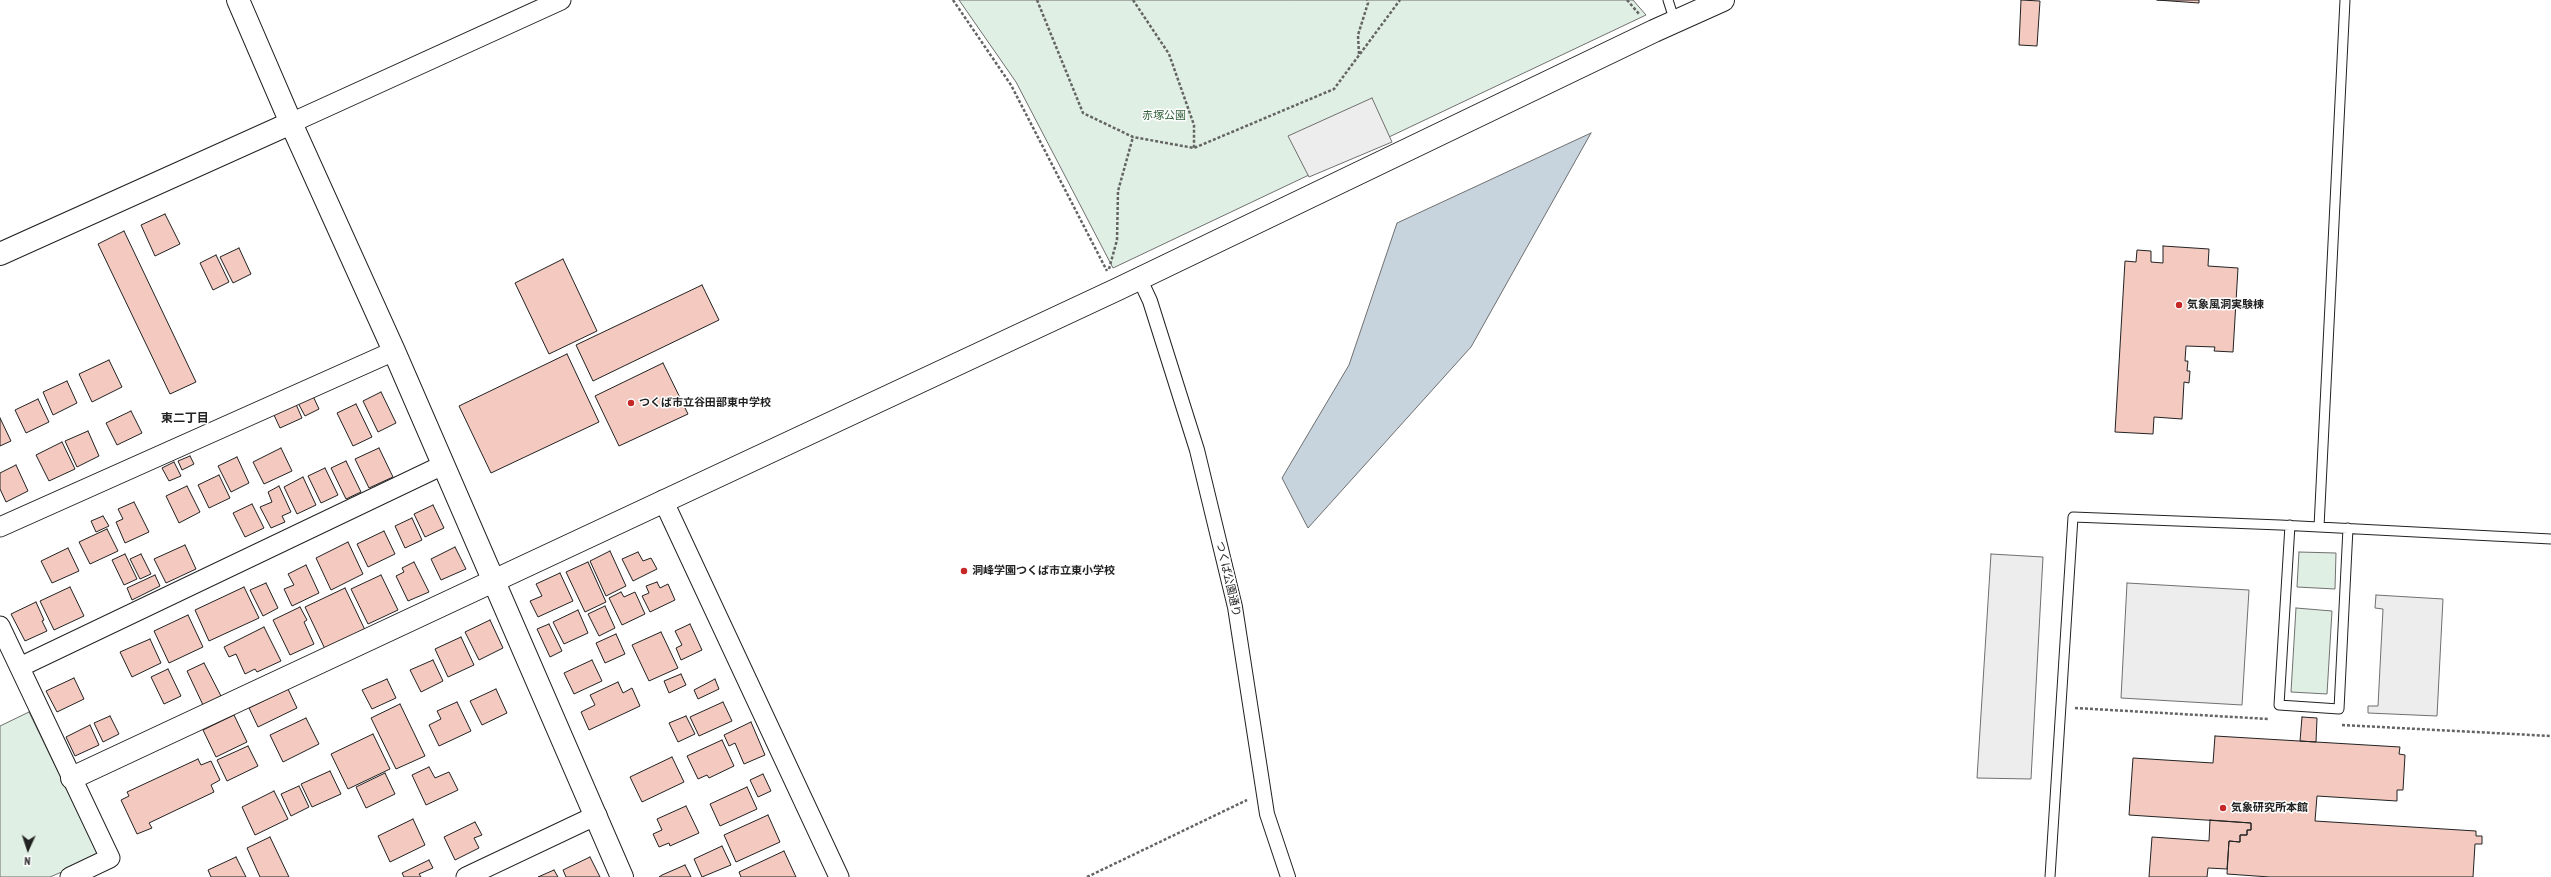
<!DOCTYPE html>
<meta charset="utf-8">
<style>
body{margin:0}
#map{position:relative;width:2551px;height:877px;overflow:hidden;background:#fff;font-family:"PT Sans Narrow",sans-serif}
canvas{display:block}
.north{position:absolute;left:8px;top:829px;width:40px;height:40px;-webkit-text-stroke:3px #fff;paint-order:stroke;rotate:183deg;font-size:11px;font-weight:700;line-height:16px;text-align:center;color:#222}
.north::after{content:'';display:block;margin:auto;width:14px;height:18px;background:#222;clip-path:polygon(50% 0,100% 100%,50% 72%,0 100%)}
</style>
<div id="map">
<canvas width="2551" height="877"></canvas>
<div class="north">N</div>
</div>
<script>
const ctx = document.querySelector('canvas').getContext('2d');
ctx.lineJoin = 'round';
function paint(path, color) { ctx.fillStyle = color; ctx.fill(path, 'evenodd'); }
const toPath = rows => new Path2D(rows.map(r => 'M' + r).join(''));
function strokePath(path, color, width, dash) { ctx.strokeStyle = color; ctx.lineWidth = width; ctx.lineCap = dash ? 'butt' : 'round'; ctx.setLineDash(dash || []); ctx.stroke(path); }
function label(font, color, halo, rows, align = 'center') {
  ctx.font = font + ' "PT Sans Narrow","Noto Sans JP",sans-serif'; ctx.lineWidth = 3; ctx.setLineDash([]); ctx.textBaseline = 'middle'; ctx.strokeStyle = halo; ctx.fillStyle = color; for (const [text, x, y, turn = 0] of rows) {
    ctx.save(); ctx.translate(x, y); ctx.rotate((+turn || 0) * Math.PI / 180); ctx.textAlign = isNaN(turn) ? turn : align; if (halo) ctx.strokeText(text, 0, 0); ctx.fillText(text, 0, 0); ctx.restore();
  }
}
const green = toPath([
 [959,0,1633,0,1646,15,1113,268,1016,82,959,0],
 [2299,552,2336,553,2335,589,2297,587,2299,552],
 [2296,608,2332,611,2327,694,2291,692,2296,608],
 [29,712,99,856,50,877,0,877,0,726,29,712]
]);
paint(green, '#e0efe3');
strokePath(green, '#6f6f6f', 1);
const parking = toPath([
 [1372,98,1392,142,1309,177,1288,136,1372,98],
 [1991,554,2043,557,2031,779,1977,778,1991,554],
 [2127,583,2249,590,2242,705,2121,698,2127,583],
 [2376,595,2443,599,2437,716,2368,713,2368,706,2378,706,2383,609,2375,608,2376,595]
]);
paint(parking, '#ededed');
strokePath(parking, '#6f6f6f', 1);
const water = toPath([
 [1591,133,1471,347,1308,528,1282,478,1349,365,1397,223,1591,133]
]);
paint(water, '#c7d3dd');
strokePath(water, '#6f6f6f', 1);
const building = toPath([
 [2021,0,2040,1,2037,46,2019,45,2021,0],
 [2157,0,2199,0,2199,3,2157,0],
 [165,214,180,244,155,256,141,225,165,214],
 [124,231,196,382,170,394,98,244,124,231],
 [2163,246,2209,249,2208,266,2238,268,2233,352,2214,351,2215,347,2186,346,2185,361,2188,361,2187,371,2190,371,2189,383,2184,382,2182,419,2154,417,2153,434,2115,432,2125,261,2136,262,2137,250,2151,251,2151,262,2163,263,2163,246],
 [239,248,251,274,233,283,220,257,239,248],
 [216,255,229,282,213,290,200,263,216,255],
 [563,259,597,331,549,354,515,283,563,259],
 [702,285,719,320,593,381,576,345,702,285],
 [567,354,599,422,491,473,459,406,567,354],
 [109,360,122,387,92,402,79,374,109,360],
 [663,363,688,414,619,446,595,396,663,363],
 [67,381,77,403,53,415,43,392,67,381],
 [381,392,396,423,378,432,363,401,381,392],
 [313,396,319,409,305,416,298,403,313,396],
 [38,399,49,422,26,433,15,410,38,399],
 [295,402,302,418,280,428,273,413,295,402],
 [356,404,372,437,353,446,337,413,356,404],
 [131,411,142,433,117,445,106,423,131,411],
 [0,418,11,441,0,446,0,418],
 [88,431,99,456,77,467,65,441,88,431],
 [62,442,75,469,49,481,36,455,62,442],
 [281,448,292,471,264,484,253,462,281,448],
 [379,448,393,477,369,488,355,459,379,448],
 [190,456,194,464,182,470,178,461,190,456],
 [237,457,249,483,231,492,218,466,237,457],
 [346,461,361,492,346,499,331,468,346,461],
 [174,462,181,476,169,481,162,468,174,462],
 [16,465,28,491,6,502,0,489,0,473,16,465],
 [325,468,338,495,321,503,308,476,325,468],
 [219,475,230,498,209,508,198,485,219,475],
 [303,477,316,505,297,514,284,487,303,477],
 [187,486,200,512,179,523,166,496,187,486],
 [279,486,291,512,282,516,285,522,271,528,260,507,272,502,268,492,279,486],
 [134,502,149,532,125,543,116,522,123,519,118,509,134,502],
 [252,504,264,528,245,537,233,513,252,504],
 [433,505,444,528,425,537,414,514,433,505],
 [103,516,109,526,96,532,91,521,103,516],
 [412,518,422,540,405,548,395,526,412,518],
 [107,529,118,551,90,564,79,542,107,529],
 [384,531,395,554,368,567,357,544,384,531],
 [348,542,363,574,331,590,316,558,348,542],
 [185,545,196,569,166,583,154,559,185,545],
 [455,547,466,569,441,580,431,559,455,547],
 [68,548,79,571,52,583,41,561,68,548],
 [610,551,626,586,606,596,590,561,610,551],
 [638,552,643,561,651,558,657,569,633,581,622,559,638,552],
 [125,554,137,579,124,585,112,560,125,554],
 [141,554,151,574,140,579,130,559,141,554],
 [414,562,429,592,408,601,396,576,404,572,402,568,414,562],
 [588,562,606,602,585,612,566,572,588,562],
 [306,565,319,593,292,606,284,589,294,585,288,574,306,565],
 [560,573,573,601,538,617,530,601,542,596,536,584,560,573],
 [155,575,160,586,132,600,127,588,155,575],
 [381,575,398,610,368,624,351,589,381,575],
 [657,582,660,588,668,584,675,600,650,612,642,596,649,593,646,586,657,582],
 [266,583,278,608,263,616,250,590,266,583],
 [70,587,84,616,54,630,40,601,70,587],
 [244,587,259,618,209,641,195,610,244,587],
 [345,588,365,630,325,649,305,607,345,588],
 [621,592,624,597,635,592,645,614,622,625,609,598,621,592],
 [36,602,44,620,42,621,47,631,25,641,11,614,36,602],
 [605,606,615,628,599,636,588,614,605,606],
 [300,607,307,620,304,622,314,644,290,655,273,620,300,607],
 [578,610,588,633,564,644,553,622,578,610],
 [188,615,203,647,169,663,154,631,188,615],
 [490,620,503,648,479,660,465,632,490,620],
 [549,624,562,651,550,657,537,629,549,624],
 [690,624,702,650,681,660,676,648,682,645,675,631,690,624],
 [264,627,281,661,257,672,255,669,245,674,236,654,229,657,224,647,264,627],
 [661,632,678,668,649,681,632,645,661,632],
 [616,634,625,654,605,663,596,643,616,634],
 [461,637,474,665,448,677,435,649,461,637],
 [150,639,161,663,132,677,120,652,150,639],
 [433,660,443,681,421,692,410,670,433,660],
 [592,660,602,681,574,694,564,673,592,660],
 [204,663,221,696,203,705,187,671,204,663],
 [168,669,181,696,164,704,151,677,168,669],
 [681,674,686,685,669,693,664,681,681,674],
 [74,678,84,699,57,712,46,691,74,678],
 [387,679,396,698,372,709,362,690,387,679],
 [715,679,719,689,698,699,694,690,715,679],
 [618,682,623,693,632,688,640,706,589,730,581,712,595,705,590,695,618,682],
 [288,689,297,708,258,727,249,708,288,689],
 [496,689,507,713,482,725,470,701,496,689],
 [457,702,471,731,439,746,429,725,441,719,437,711,457,702],
 [723,702,732,721,699,736,690,717,723,702],
 [400,704,425,756,396,769,371,718,400,704],
 [234,715,247,742,216,757,203,730,234,715],
 [110,716,119,734,103,742,94,723,110,716],
 [686,716,695,734,678,742,669,723,686,716],
 [2302,717,2317,718,2316,742,2300,741,2302,717],
 [306,718,319,744,283,762,270,735,306,718],
 [751,722,765,755,744,764,735,743,729,746,724,735,751,722],
 [90,725,99,745,75,756,66,737,90,725],
 [373,734,390,769,348,789,331,754,373,734],
 [2215,736,2400,747,2399,754,2405,755,2403,790,2397,790,2397,801,2317,796,2315,821,2476,831,2476,836,2482,836,2482,844,2475,844,2473,877,2270,877,2227,874,2229,841,2240,842,2240,835,2247,835,2247,830,2251,830,2251,823,2129,815,2133,758,2213,763,2215,736],
 [722,740,734,766,709,778,707,775,698,779,687,756,722,740],
 [248,746,258,766,227,781,217,760,248,746],
 [672,757,684,782,642,802,630,777,672,757],
 [198,759,201,765,211,761,220,780,211,785,214,792,149,823,152,828,137,834,121,800,129,796,127,792,198,759],
 [429,767,435,778,449,772,458,790,426,805,412,775,429,767],
 [330,771,341,794,312,807,301,784,330,771],
 [385,773,395,794,366,808,356,787,385,773],
 [763,774,771,791,758,797,750,780,763,774],
 [299,786,309,807,291,816,281,794,299,786],
 [747,787,757,809,720,826,710,804,747,787],
 [274,791,288,819,255,835,242,807,274,791],
 [686,806,699,833,670,846,669,843,659,847,653,834,662,830,657,819,686,806],
 [768,815,780,842,736,862,724,835,768,815],
 [413,819,425,845,390,862,378,836,413,819],
 [2210,820,2251,823,2251,830,2247,830,2247,835,2240,835,2240,842,2229,841,2227,869,2208,868,2207,877,2149,877,2152,837,2209,841,2210,820],
 [475,822,482,835,474,838,479,848,455,860,444,837,475,822],
 [270,837,289,877,260,877,247,848,270,837],
 [722,846,731,865,702,877,694,859,722,846],
 [784,851,796,877,741,877,739,872,784,851],
 [236,857,246,877,211,877,208,870,236,857],
 [590,857,600,877,566,877,563,870,590,857],
 [429,860,433,868,419,874,421,877,404,877,402,873,429,860],
 [685,865,691,877,659,877,662,875,685,865],
 [554,870,558,877,538,877,554,870]
]);
paint(building, '#f3c9c0');
strokePath(building, '#222', 1);
const service = toPath([
 [1668,0,1675,22],
 [2290,525,2279,705,2339,709,2348,528],
 [2319,527,2345,0],
 [2050,877,2073,517,2280,525,2551,539]
]);
const pedestrian = toPath([
 [1143,286,1150,301,1197,450,1235,607,1267,814,1288,877]
]);
const minor = toPath([
 [291,123,561,0],
 [663,500,839,877],
 [0,527,394,351],
 [0,626,110,858,70,877],
 [20,667,443,465],
 [466,877,597,815]
]);
const tertiary = toPath([
 [238,0,291,123,394,351,622,877],
 [0,254,291,123],
 [72,778,1118,289,1654,31,1723,0]
]);
strokePath(service, '#222', 11);
strokePath(pedestrian, '#222', 16);
strokePath(minor, '#222', 21);
strokePath(tertiary, '#222', 24);
strokePath(toPath([
 [953,0,1011,85,1107,271],
 [1037,0,1083,113,1133,137,1194,148,1334,89,1400,0],
 [1133,0,1169,54,1194,125,1194,148],
 [1627,0,1640,15],
 [1359,54,1358,35,1368,3,1367,0],
 [1109,269,1117,240,1118,191,1133,137],
 [2075,708,2269,719],
 [2342,725,2551,736],
 [1087,877,1247,800]
]), '#646464', 2.5, [3, 2]);
strokePath(service, '#fff', 9);
strokePath(pedestrian, '#fff', 14);
strokePath(minor, '#fff', 19);
strokePath(tertiary, '#fff', 22);
for (const [x, y, r, color] of [
 [2179,305,4,"#c62828"],
 [631,403,4,"#c62828"],
 [964,571,4,"#c62828"],
 [2223,808,4,"#c62828"]
]) { const dot = new Path2D(); dot.arc(x, y, r, 0, 2 * Math.PI); ctx.fillStyle = color; ctx.fill(dot); strokePath(dot, '#fff', 1.5); }
label('11px', '#2f5e38', '#fff', [
 ["赤塚公園",1164,116]
]);
label('bold 11px', '#222', '#fff', [
 ["気象風洞実験棟",2187,305],
 ["つくば市立谷田部東中学校",639,403],
 ["洞峰学園つくば市立東小学校",972,571],
 ["気象研究所本館",2231,808]
], 'left');
label('11px', '#222', '#fff', [
 ["つくば公園通り",1228,579,77]
]);
label('bold 12px', '#222', '#fff', [
 ["東二丁目",185,419]
]);
</script>
